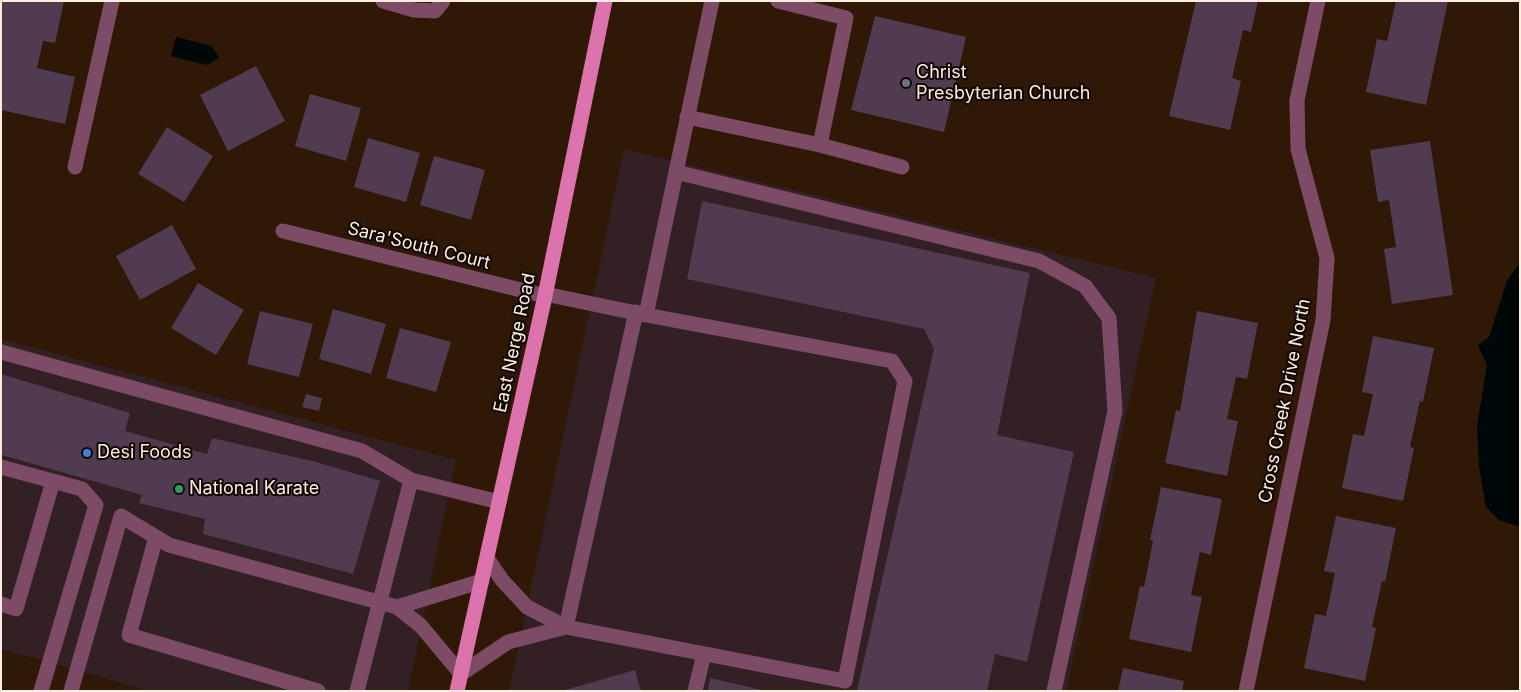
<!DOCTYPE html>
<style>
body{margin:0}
#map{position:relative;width:1521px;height:692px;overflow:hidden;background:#2f1906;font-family:Inter,sans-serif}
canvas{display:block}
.frame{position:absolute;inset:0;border:2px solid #fcede1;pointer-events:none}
</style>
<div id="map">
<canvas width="1521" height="692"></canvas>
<div class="frame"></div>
</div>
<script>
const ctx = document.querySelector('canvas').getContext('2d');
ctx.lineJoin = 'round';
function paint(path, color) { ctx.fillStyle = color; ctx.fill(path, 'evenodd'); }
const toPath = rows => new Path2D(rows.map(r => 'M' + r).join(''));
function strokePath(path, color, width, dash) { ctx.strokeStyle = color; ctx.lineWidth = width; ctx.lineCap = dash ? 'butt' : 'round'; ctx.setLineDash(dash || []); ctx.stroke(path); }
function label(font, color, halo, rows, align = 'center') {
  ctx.font = font + ' Inter,sans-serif'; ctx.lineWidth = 4; ctx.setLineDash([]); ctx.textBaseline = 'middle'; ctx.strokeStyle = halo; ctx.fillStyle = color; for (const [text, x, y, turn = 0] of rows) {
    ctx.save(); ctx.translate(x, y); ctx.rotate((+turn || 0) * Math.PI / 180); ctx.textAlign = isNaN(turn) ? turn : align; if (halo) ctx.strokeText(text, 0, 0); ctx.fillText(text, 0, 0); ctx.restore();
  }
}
paint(toPath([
 [624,149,1156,278,1066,691,509,691],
 [1,339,456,460,408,691,150,691,1,649]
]), '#332024');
paint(toPath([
 [176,37,212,46,219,58,207,65,171,56],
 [1520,262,1520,527,1499,520,1486,507,1479,466,1477,426,1487,365,1478,345,1489,337,1507,281]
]), '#000709');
paint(toPath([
 [1,1,64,1,55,43,43,41,37,68,75,77,65,124,1,110],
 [1196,1,1258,1,1251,32,1243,30,1232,78,1241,81,1230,130,1169,116],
 [1396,1,1448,1,1426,105,1366,92,1377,39,1387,41],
 [875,16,966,37,944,132,851,110],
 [256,66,285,121,228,151,200,95],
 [310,94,361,108,346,161,295,146],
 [167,127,213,156,184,202,138,174],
 [368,138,420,153,406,202,354,187],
 [1430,141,1453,295,1392,304,1384,249,1396,247,1389,200,1378,202,1370,150],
 [434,156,485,170,471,220,420,205],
 [702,201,1030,273,997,435,1074,452,1027,662,995,654,987,691,857,691,934,349,924,329,687,279],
 [172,225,196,269,140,300,116,256],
 [198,283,244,310,216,355,171,328],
 [333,309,386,324,371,374,319,359],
 [260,311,313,324,299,377,247,364],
 [1197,311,1258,323,1247,379,1236,377,1227,419,1238,421,1227,476,1165,463,1176,410,1180,411],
 [400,328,451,342,436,392,386,378],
 [1373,336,1434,348,1423,402,1420,401,1410,447,1414,448,1403,501,1342,488,1353,434,1364,436,1373,394,1362,392],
 [1,374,130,413,125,431,207,454,212,438,316,462,380,481,353,574,203,534,205,519,139,503,142,495,2,455],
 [306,394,322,398,319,411,302,407],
 [1161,487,1222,499,1211,555,1200,552,1191,595,1202,597,1191,652,1129,639,1140,586,1144,587,1153,541,1150,540],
 [1336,516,1396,528,1385,582,1382,581,1372,627,1376,628,1365,681,1304,668,1315,614,1326,616,1335,573,1324,571],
 [1123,668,1184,681,1182,691,1118,691],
 [635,670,641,691,565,691,565,690],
 [710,678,762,690,761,691,708,691]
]), '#503b51');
strokePath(toPath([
 [383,1,414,10,435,11,443,1],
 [778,1,846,18,820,145,902,167],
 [687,117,820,145],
 [75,167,112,1],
 [676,172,712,1],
 [283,231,545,296],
 [545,294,646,315,676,172,1039,261,1085,286,1109,318,1115,411,1054,691],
 [1,352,362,451,411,480],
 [1,467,82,489,96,505,41,691],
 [156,537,129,635,318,691],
 [487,558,502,580,527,607,566,627,845,681,905,381,892,361,646,315],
 [1,604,16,609,53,481],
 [397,607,482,581],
 [566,627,636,312],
 [71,691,121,516,169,545,397,607,421,626,461,674,508,642,566,627],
 [357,691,411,480,499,502],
 [695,691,704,654],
 [1246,691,1323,320,1327,258,1298,149,1297,100,1318,1]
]), '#7d4b65', 15);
strokePath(toPath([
 [457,691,545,296,605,1]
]), '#dc73ad', 15);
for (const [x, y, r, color] of [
 [906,83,5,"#6b7280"],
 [87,453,5,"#3f7fe0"],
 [179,489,5,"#2e9e5b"]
]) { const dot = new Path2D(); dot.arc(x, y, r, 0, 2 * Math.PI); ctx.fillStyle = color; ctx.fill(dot); strokePath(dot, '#100702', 2); }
label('18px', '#fcede1', '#100702', [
 ["Christ",916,73],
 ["Presbyterian Church",916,94],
 ["Desi Foods",97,453],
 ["National Karate",189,489]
], 'left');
label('18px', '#fcede1', '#100702', [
 ["Sara'South Court",419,246,14],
 ["East Nerge Road",515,343,-78],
 ["Cross Creek Drive North",1285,401,-79]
]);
</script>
